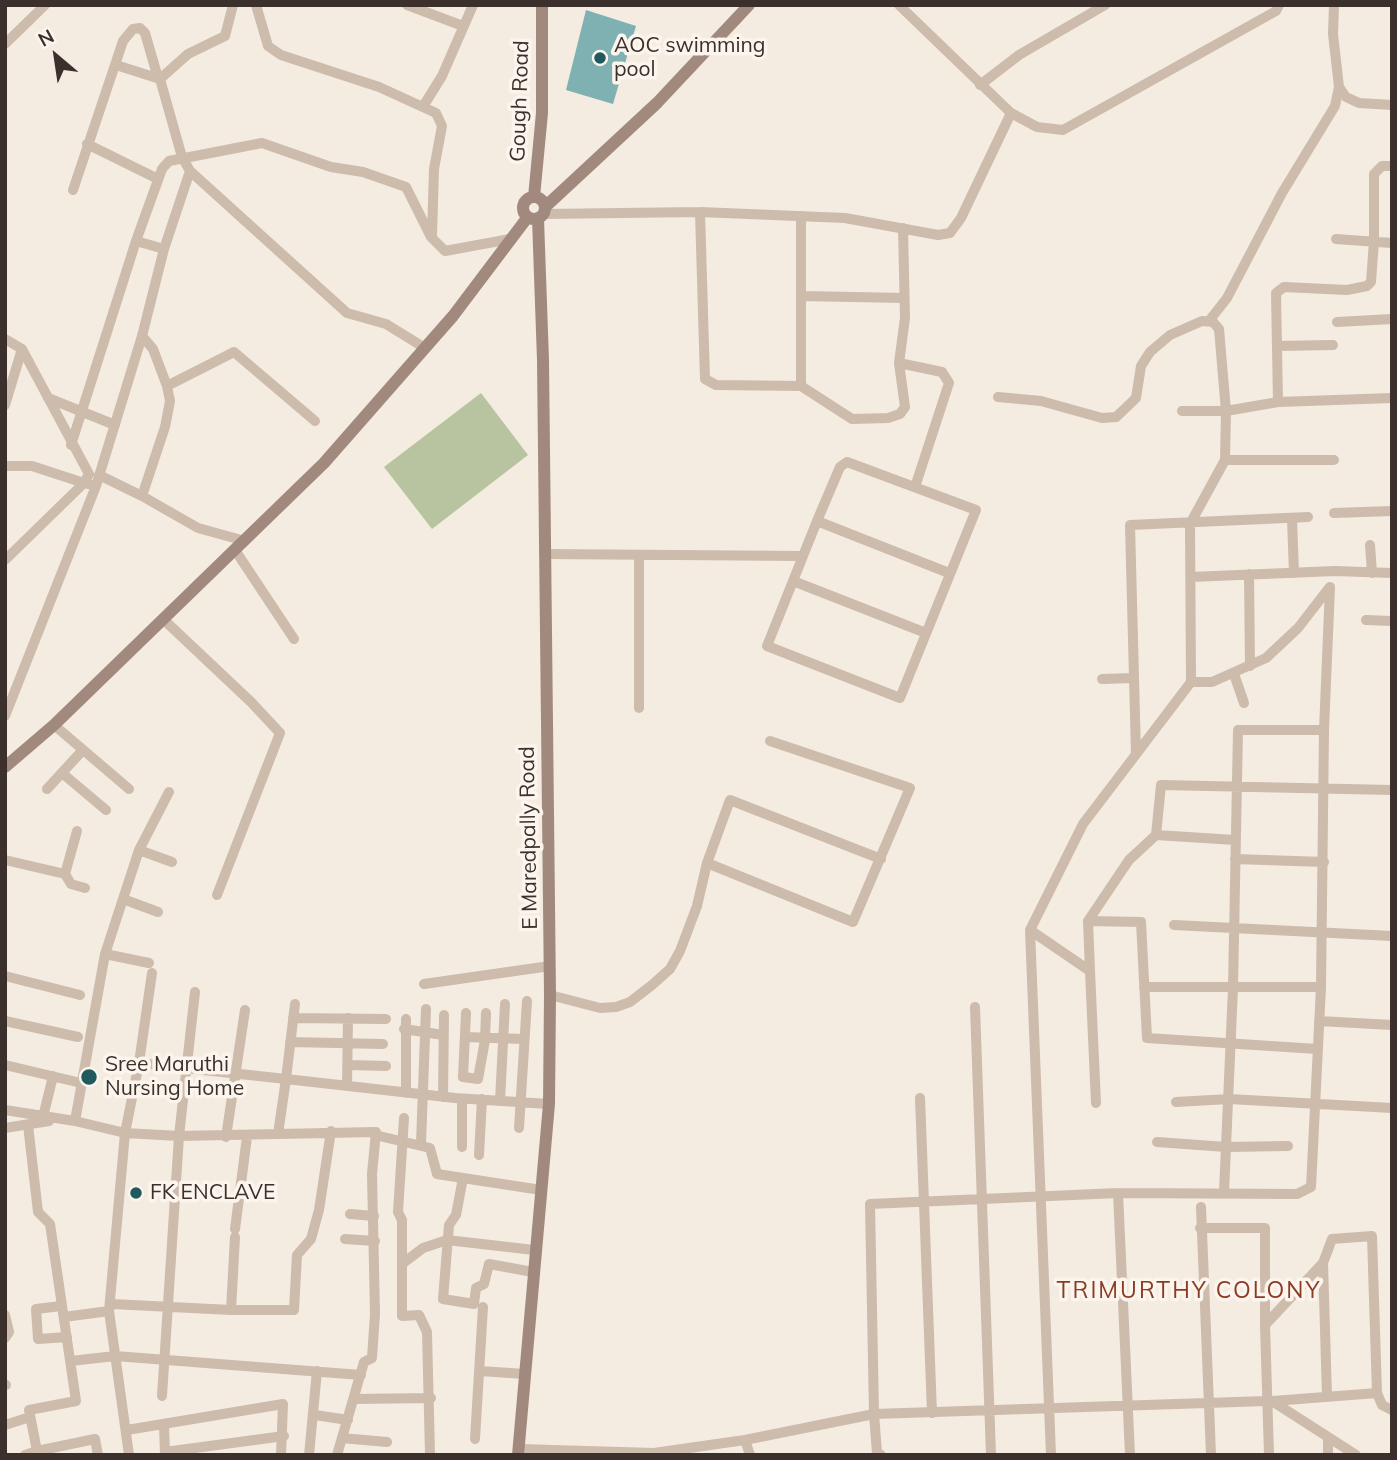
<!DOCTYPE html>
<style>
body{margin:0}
#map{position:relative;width:1397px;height:1460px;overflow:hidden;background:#f4ebe1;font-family:Mulish,sans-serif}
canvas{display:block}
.frame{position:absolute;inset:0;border:7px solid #3b302b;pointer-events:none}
.north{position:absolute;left:21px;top:21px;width:70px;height:70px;-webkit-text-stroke:5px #fbf5ee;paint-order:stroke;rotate:331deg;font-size:19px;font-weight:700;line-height:28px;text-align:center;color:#3b302b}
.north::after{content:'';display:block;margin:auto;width:24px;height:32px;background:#3b302b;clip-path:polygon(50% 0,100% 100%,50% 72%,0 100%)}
</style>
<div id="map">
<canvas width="1397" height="1460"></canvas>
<div class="frame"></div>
<div class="north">N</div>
</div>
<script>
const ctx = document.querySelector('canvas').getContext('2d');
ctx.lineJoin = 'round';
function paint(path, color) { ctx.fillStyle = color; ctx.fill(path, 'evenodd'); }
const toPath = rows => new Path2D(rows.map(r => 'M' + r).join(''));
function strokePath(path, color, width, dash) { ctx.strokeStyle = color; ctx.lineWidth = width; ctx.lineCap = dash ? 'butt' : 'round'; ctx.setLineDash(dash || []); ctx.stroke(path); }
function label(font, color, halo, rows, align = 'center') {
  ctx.font = font + ' Mulish,sans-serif'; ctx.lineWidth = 7; ctx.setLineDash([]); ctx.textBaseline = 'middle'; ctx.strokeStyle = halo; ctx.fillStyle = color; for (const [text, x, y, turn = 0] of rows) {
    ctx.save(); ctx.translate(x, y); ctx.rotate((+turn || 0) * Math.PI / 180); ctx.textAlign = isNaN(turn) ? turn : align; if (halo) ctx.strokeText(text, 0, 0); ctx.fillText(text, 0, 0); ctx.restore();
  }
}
paint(toPath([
 [481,393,528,455,432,529,384,467]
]), '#b8c4a0');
paint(toPath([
 [586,10,636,26,613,104,566,90]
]), '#7fb0b2');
strokePath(toPath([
 [256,5,268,46,281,55,379,87,436,113,442,126,434,169,432,236],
 [407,5,463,26],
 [1334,5,1333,34,1339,87,1346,97,1359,103,1392,105],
 [5,44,45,5],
 [116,65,160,79],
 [980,85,1019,55,1105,5],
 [424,105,442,76,473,5],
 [1011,113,1037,127,1063,130,1276,11,1279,5],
 [87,144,158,179],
 [190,171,347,313,386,324,425,348],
 [73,190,123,41,133,29,140,28,145,33,158,78],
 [700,212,705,379,716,385,801,386],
 [544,214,700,212,845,218,938,235,950,233,961,218,1011,113,899,5],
 [801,216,801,386,852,419,888,418,900,414,905,407,899,363,905,318,903,228],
 [1336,239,1392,243],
 [136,241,164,249],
 [801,296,904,298],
 [1209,321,1227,298,1282,193,1335,106,1339,87],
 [1337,322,1392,319],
 [5,339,22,349,89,474,84,483,89,484],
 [1277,346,1333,345],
 [899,363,942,372,949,383,915,487],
 [167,386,234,352,315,421],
 [998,397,1041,401,1102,418,1116,417,1136,398,1141,366,1150,352,1170,335,1202,321,1213,322,1219,329,1226,411,1225,460,1190,524,1191,682,1083,824,1030,930],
 [48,398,115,425],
 [1278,402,1276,293,1284,287,1347,290,1367,286,1371,282,1374,241,1374,174,1382,166,1392,166],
 [5,405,22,349],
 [1182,411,1226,411,1278,402,1392,398],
 [71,445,136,241,162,169,169,161,262,143,331,167,363,172,406,187,431,237,445,251,510,239],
 [1225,460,1334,460],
 [847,462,976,510,900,698,767,646,817,521,840,467,847,462],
 [5,466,32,466,84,483,5,560],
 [99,475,142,496,165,427,170,401,167,386,153,349,142,336],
 [142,496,198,528,245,541],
 [1334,513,1392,511],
 [1292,519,1294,573],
 [817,521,949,573],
 [1370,545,1372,573],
 [235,550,294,639],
 [544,554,803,556],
 [1249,574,1250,666],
 [1191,577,1335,571,1392,573],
 [793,581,926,633],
 [163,619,251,702,280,733,217,895],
 [1366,620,1392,621],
 [1234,674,1244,703],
 [1102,679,1134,678],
 [1191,682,1212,682,1266,658,1298,628,1329,588],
 [639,708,639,555],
 [5,716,96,486,142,336,164,249,190,171,182,157,160,79,188,54,225,36,233,5],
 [54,725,129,789],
 [1136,754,1130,525,1308,517],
 [62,773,106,810],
 [47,789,82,751],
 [1156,835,1235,840],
 [139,850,172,862],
 [1235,859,1324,862],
 [5,860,65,874,71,884,85,888],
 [707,863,730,800,881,859],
 [65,874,77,831],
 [123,899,158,912],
 [1088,921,1129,860,1156,835,1161,785,1392,790],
 [1174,925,1392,936],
 [105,954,149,963],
 [1090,971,1096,1103],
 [152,973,139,1063,286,1079,278,1134],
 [5,976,80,995],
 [424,984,550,966],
 [1144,987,1321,987],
 [550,995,600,1008,616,1007,630,1002,652,985,670,969,680,951,697,906,707,863,853,922,910,788,770,741],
 [295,1004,286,1079,455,1098,549,1104],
 [975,1007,991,1455],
 [466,1013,463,1077,478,1079,485,1040,486,1013],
 [293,1018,386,1019],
 [406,1019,406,1093],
 [5,1021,78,1037],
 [1319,1021,1392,1025],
 [404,1029,443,1035],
 [465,1037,524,1039],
 [290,1042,383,1044],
 [5,1065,81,1083],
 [348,1065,386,1066],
 [347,1086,348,1018],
 [443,1097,444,1015],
 [920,1098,932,1413],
 [462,1099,462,1147],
 [500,1101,505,1004],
 [1176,1102,1229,1099,1392,1108],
 [5,1110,75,1121,105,954,139,850,169,792],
 [43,1117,53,1076],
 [404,1118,398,1212,402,1220,402,1316,419,1315,427,1332,430,1455],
 [75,1121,125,1133,179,1136,376,1132,372,1174,375,1314,372,1358,364,1362,337,1455],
 [5,1128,49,1121],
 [519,1128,527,1001],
 [375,1135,430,1148,437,1174,541,1190],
 [226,1137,245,1010],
 [1157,1142,1226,1147,1288,1146],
 [421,1143,426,1009],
 [479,1155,482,1099],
 [463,1178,456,1215,449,1225,443,1299,474,1304,476,1288,484,1284,489,1264,533,1272],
 [1224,1192,1233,988,1238,730,1324,730],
 [1118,1193,1130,1455],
 [1201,1207,1211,1455],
 [350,1214,374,1216],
 [1200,1228,1265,1228,1265,1324],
 [235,1229,247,1137],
 [235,1237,231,1310,294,1310,297,1255,311,1239,319,1210,331,1131],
 [345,1239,375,1241],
 [1323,1263,1327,1396],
 [402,1264,423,1248,447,1240,534,1250],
 [112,1304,231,1310],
 [61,1306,36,1309,38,1339,67,1337],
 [109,1311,125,1133,139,1063],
 [5,1315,9,1332,5,1338],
 [64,1317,109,1311,129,1455],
 [71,1361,115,1356,361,1375],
 [480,1371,525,1374],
 [5,1385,6,1385],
 [162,1396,179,1136,195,992],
 [354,1399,431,1398],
 [1273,1401,1377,1393],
 [315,1415,348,1420],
 [164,1424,165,1455],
 [5,1425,30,1417],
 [127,1430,283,1404,281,1455],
 [1328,1437,1328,1455],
 [342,1438,387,1442],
 [475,1439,483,1307],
 [745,1440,750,1455],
 [519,1449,654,1453,745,1440,874,1414,1267,1401,1272,1401,1356,1455],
 [37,1451,95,1439,98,1455],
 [165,1452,284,1436],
 [25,1455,37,1451,29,1410,76,1401,50,1224,38,1212,28,1125],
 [309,1455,317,1371],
 [881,1455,877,1453,874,1414,870,1204,1118,1193,1297,1194,1311,1187,1321,987,1324,730,1330,587],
 [1051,1455,1030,930,1090,971,1088,921,1141,922,1147,1038,1317,1049],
 [1269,1455,1265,1325,1323,1263,1332,1239,1372,1236,1377,1393,1382,1405,1392,1410]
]), '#cdbbac', 10);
strokePath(toPath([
 '523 208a11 11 0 1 1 22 0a11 11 0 1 1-22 0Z',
 [534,197,542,113,542,5],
 [545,207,657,103,749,5],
 [5,767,54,725,324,463,453,316,527,218],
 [518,1455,549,1104,550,995,543,360,538,219]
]), '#a18a7d', 12);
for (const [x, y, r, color] of [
 [600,58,7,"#1f5a5e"],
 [89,1077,9,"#1f5a5e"],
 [136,1193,7,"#1f5a5e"]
]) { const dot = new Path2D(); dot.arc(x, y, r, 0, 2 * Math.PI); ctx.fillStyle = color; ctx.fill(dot); strokePath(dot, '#fbf5ee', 2.5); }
label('21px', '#3b302b', '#fbf5ee', [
 ["AOC swimming",614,46],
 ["pool",614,70],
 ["Sree Maruthi",105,1065],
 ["Nursing Home",105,1089],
 ["FK ENCLAVE",150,1193]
], 'left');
label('21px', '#3b302b', '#fbf5ee', [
 ["Gough Road",520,101,-88],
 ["E Maredpally Road",529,838,-91]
]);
ctx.letterSpacing = '2px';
label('23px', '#8c3b22', '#fbf5ee', [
 ["TRIMURTHY COLONY",1189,1291]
]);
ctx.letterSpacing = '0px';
</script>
